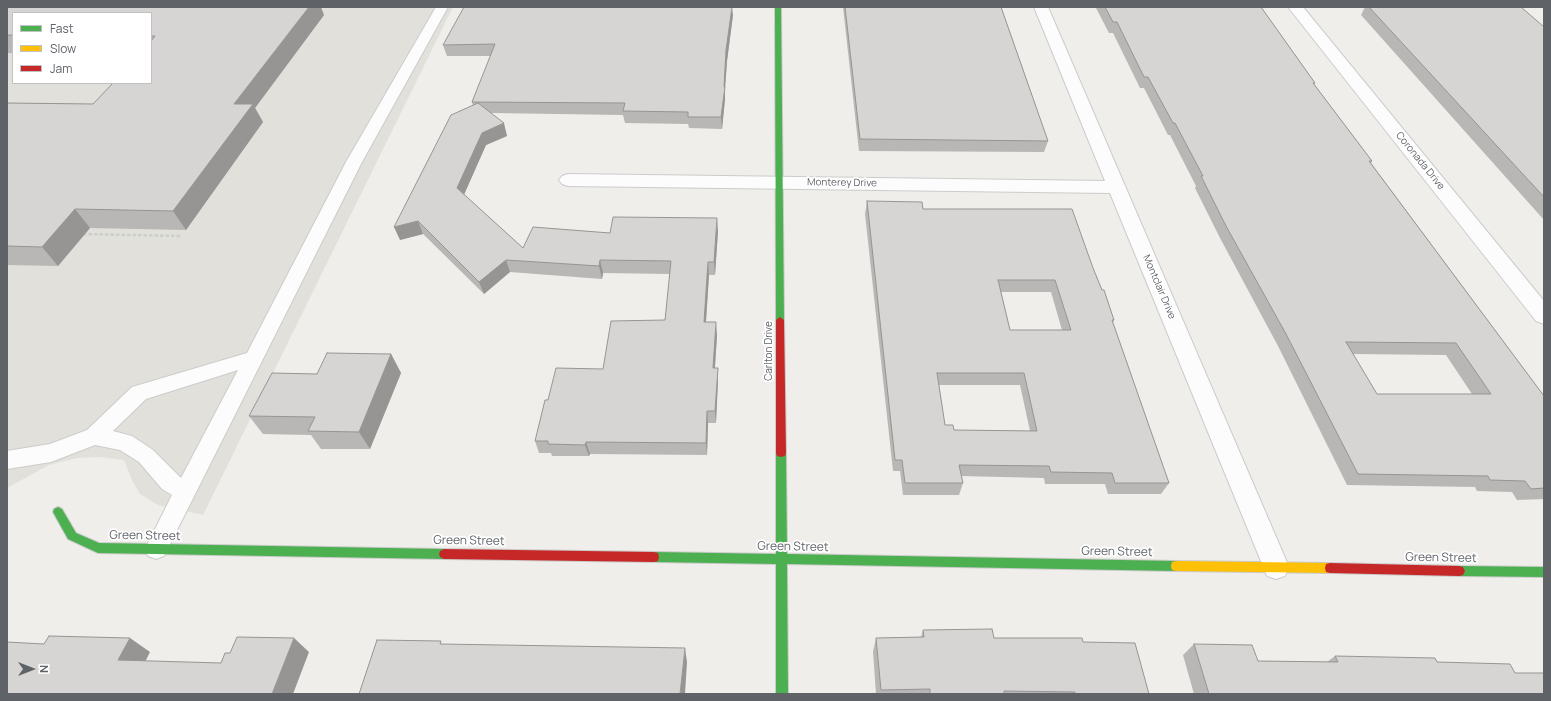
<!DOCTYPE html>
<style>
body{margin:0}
#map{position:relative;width:1551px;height:701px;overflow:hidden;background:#efeeea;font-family:Manrope,sans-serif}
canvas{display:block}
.frame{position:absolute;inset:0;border:8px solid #5f6368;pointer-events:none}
.legend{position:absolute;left:12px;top:12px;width:140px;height:72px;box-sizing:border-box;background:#fff;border:1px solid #bfc1c3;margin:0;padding:5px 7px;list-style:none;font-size:12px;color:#5f6368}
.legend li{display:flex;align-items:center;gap:8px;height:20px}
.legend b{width:20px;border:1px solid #bfc1c3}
.north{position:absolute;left:12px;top:649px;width:40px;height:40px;-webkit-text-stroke:3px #fff;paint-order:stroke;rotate:90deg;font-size:11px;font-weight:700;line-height:16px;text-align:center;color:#5f6368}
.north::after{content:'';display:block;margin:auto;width:14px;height:18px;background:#5f6368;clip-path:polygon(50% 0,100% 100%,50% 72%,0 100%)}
</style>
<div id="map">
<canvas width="1551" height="701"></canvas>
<div class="frame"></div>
<ul class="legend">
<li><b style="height:5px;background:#4caf50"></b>Fast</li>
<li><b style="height:5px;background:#ffc107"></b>Slow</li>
<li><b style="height:5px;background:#c62828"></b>Jam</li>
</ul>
<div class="north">N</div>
</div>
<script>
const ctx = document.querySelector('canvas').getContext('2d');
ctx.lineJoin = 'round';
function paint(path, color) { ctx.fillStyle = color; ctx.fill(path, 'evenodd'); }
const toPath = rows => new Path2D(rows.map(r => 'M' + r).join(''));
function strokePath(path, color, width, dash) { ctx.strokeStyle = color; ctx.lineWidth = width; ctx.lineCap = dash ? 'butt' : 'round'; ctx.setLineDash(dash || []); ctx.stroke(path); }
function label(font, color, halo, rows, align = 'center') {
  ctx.font = font + ' Manrope,sans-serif'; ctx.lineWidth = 3.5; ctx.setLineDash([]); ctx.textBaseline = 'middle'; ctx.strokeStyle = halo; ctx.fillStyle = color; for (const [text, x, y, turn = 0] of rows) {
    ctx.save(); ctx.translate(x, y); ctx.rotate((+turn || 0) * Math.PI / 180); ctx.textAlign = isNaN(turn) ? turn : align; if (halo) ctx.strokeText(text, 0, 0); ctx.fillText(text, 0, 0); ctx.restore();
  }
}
paint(toPath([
 [7,7,453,7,203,515,158,505,140,494,132,480,124,460,100,457,77,458,49,465,7,488],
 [13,13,151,13,151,83,13,83]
]), '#e2e0da');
const lane = toPath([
 [436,7,448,7,362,162,164,556,156,559,148,556,145,549,172,495,162,489,139,462,120,450,95,445,51,462,7,469,7,451,50,444,87,430,132,387,247,353,346,162,436,7],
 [238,370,181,478,153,450,132,436,113,431,146,399,238,370]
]);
const street = toPath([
 [1034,7,1048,7,1289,567,1285,576,1276,579,1267,576,1110,193,568,186,562,184,559,180,562,176,568,174,1105,181,1034,7],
 [1288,7,1303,7,1544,301,1544,324,1536,321,1288,7]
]);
const fast = toPath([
 [775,7,781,7,784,320,780,323,776,320,775,7],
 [781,449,785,450,786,453,787,554,1176,561,1180,562,1181,566,1180,570,1176,571,787,564,788,694,776,694,776,564,654,562,650,561,649,557,650,553,654,552,776,554,776,453,777,450,781,449],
 [58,507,62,509,76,533,99,543,444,549,448,551,449,554,448,557,444,559,98,553,68,539,53,512,54,509,58,507],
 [1459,566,1544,567,1544,577,1459,576,1455,575,1453,571,1455,567,1459,566]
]);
const slow = toPath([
 [1176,561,1330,563,1334,564,1335,568,1334,572,1330,573,1176,571,1172,570,1171,566,1172,562,1176,561]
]);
const jam = toPath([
 [780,317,784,320,786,453,785,456,781,457,777,456,776,453,776,320,780,317],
 [444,549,654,552,658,553,659,557,658,561,654,562,444,559,440,557,439,554,440,551,444,549],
 [1330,563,1459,566,1463,567,1465,571,1463,575,1459,576,1330,573,1326,572,1325,568,1326,564,1330,563]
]);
strokePath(lane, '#cbcccc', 2);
strokePath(street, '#cbcccc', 2);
strokePath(fast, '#cacacb', 2);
strokePath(slow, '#cacacb', 2);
strokePath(jam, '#cacacb', 2);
strokePath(toPath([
 [83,234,182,236]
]), '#cacfcc', 2.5, [3.5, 2]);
paint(lane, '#fdfcfc');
paint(street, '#fdfcfc');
paint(fast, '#4caf50');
paint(slow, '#ffc107');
paint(jam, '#c62828');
paint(toPath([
 [7,7,324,15,255,108,263,122,186,230,90,228,58,266,7,265,7,103,93,104,151,83,151,13,13,13,13,53,7,53],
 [843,7,1001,7,1048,141,1044,152,859,151],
 [1097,7,1261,7,1315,83,1314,84,1372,161,1371,163,1544,396,1544,499,1517,500,1512,492,1477,491,1475,487,1347,485,1278,346,1220,238,1195,188,1196,186,1170,135,1168,135,1144,88,1140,88,1113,33,1109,33,1096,8],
 [1353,354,1446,355,1472,394,1377,394],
 [1365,7,1521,7,1544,27,1544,220,1361,15],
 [733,15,727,61,725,89,725,99,722,129,689,128,688,124,625,123,623,115,491,113,507,136,486,145,464,195,523,248,610,233,718,231,715,275,709,275,706,322,717,335,715,368,718,380,716,423,708,423,707,455,590,454,589,456,552,456,551,453,539,453,535,441,548,400,603,369,665,320,670,274,603,273,602,279,510,272,484,294,423,234,400,240,473,106,472,102,491,56,447,56,443,45],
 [867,201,923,209,1093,268,1114,320,1113,323,1169,483,1161,494,1108,494,1105,484,1045,484,1044,478,961,476,963,483,959,495,903,495,900,471,893,471,865,214],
 [1001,292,1051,292,1062,330,1010,330],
 [939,385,1020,385,1030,431,954,430,945,425],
 [391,354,401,373,370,449,321,449,311,435,263,434,249,416,317,374],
 [923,630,994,638,1083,642,1149,694,876,694,873,652,876,638,921,637],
 [1194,644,1258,661,1327,662,1335,656,1437,662,1515,673,1544,694,1194,694,1183,655]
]), '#b8b7b5');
paint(toPath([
 [309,7,321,7,324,15,255,108,263,122,186,230,173,211,234,104],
 [732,7,733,15,727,61,725,89,725,99,722,129,721,117,726,50],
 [504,123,507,136,486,145,461,201,457,188,482,133],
 [75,209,90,228,58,266,42,247],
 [717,218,718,231,715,275,714,262],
 [418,221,423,234,400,240,394,227],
 [506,260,510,272,484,294,479,282],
 [600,260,603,273,602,279,599,266],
 [708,262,709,275,705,335,704,322],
 [716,322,717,335,714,380,713,368],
 [391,354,401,373,370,449,359,432],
 [718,368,718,380,716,423,715,411],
 [707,411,708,423,707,455,706,443],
 [586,442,590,454,589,456,585,445],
 [130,638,150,652,139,674,118,660],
 [294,638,309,652,293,694,272,694],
 [685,648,687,662,685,694,680,694]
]), '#969594');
const building = toPath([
 [7,7,309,7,234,104,253,104,173,211,75,209,42,247,7,246,7,103,93,104,113,83,151,83,151,41,155,36,151,36,151,13,13,13,13,35,7,35,7,7],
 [464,7,732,7,726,50,724,87,725,87,721,117,688,117,688,112,623,111,625,103,472,102,495,44,443,45,464,7],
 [845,7,1001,7,1048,141,860,139,845,7],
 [1105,7,1261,7,1315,83,1313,83,1372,161,1369,161,1544,396,1544,488,1531,489,1525,481,1490,480,1488,476,1358,474,1286,334,1226,226,1201,176,1203,176,1175,123,1173,123,1148,77,1144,77,1117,22,1113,22,1105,7],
 [1346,342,1456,343,1491,394,1377,394,1346,342],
 [1369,7,1521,7,1544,27,1544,197,1369,7],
 [478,103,504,123,482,133,457,188,523,248,533,227,610,233,613,217,717,218,714,262,708,262,704,322,716,322,713,368,718,368,715,411,707,411,706,443,586,442,585,445,548,444,548,441,535,441,545,400,548,400,556,368,603,369,611,321,665,320,671,261,600,260,599,266,506,260,479,282,418,221,394,227,451,115,478,103],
 [867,201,922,202,923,209,1072,209,1093,268,1102,290,1104,290,1114,320,1112,320,1169,483,1115,483,1112,473,1051,472,1049,466,959,465,963,483,905,483,902,460,895,460,867,201],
 [998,280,1055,280,1071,330,1010,330,998,280],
 [937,373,1024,373,1037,431,954,430,953,425,945,425,937,373],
 [327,353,391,354,359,432,308,431,315,417,249,416,272,373,317,374,327,353],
 [992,629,994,638,1082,638,1083,642,1135,643,1149,694,1075,694,1075,692,1004,691,1004,694,930,694,930,689,881,690,876,638,924,637,923,630,992,629],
 [49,636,130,638,118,660,221,663,225,653,230,653,237,637,294,638,272,694,7,694,7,642,44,644,49,636],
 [377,640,441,641,440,644,685,648,680,694,359,694,377,640],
 [1194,644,1252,645,1258,661,1338,662,1335,656,1435,658,1437,662,1510,664,1515,673,1544,673,1544,694,1209,694,1194,644]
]);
paint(building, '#d6d5d3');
strokePath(building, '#969594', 1);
label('10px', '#5f6368', '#fff', [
 ["Coronada Drive",1420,161,51],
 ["Monterey Drive",842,183,1],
 ["Montclair Drive",1159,287,67],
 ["Carlton Drive",769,351,-90]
]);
label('12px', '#5f6368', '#fff', [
 ["Green Street",145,536,1],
 ["Green Street",469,541,1],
 ["Green Street",793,547,1],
 ["Green Street",1117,552,1],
 ["Green Street",1441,558,1]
]);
</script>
